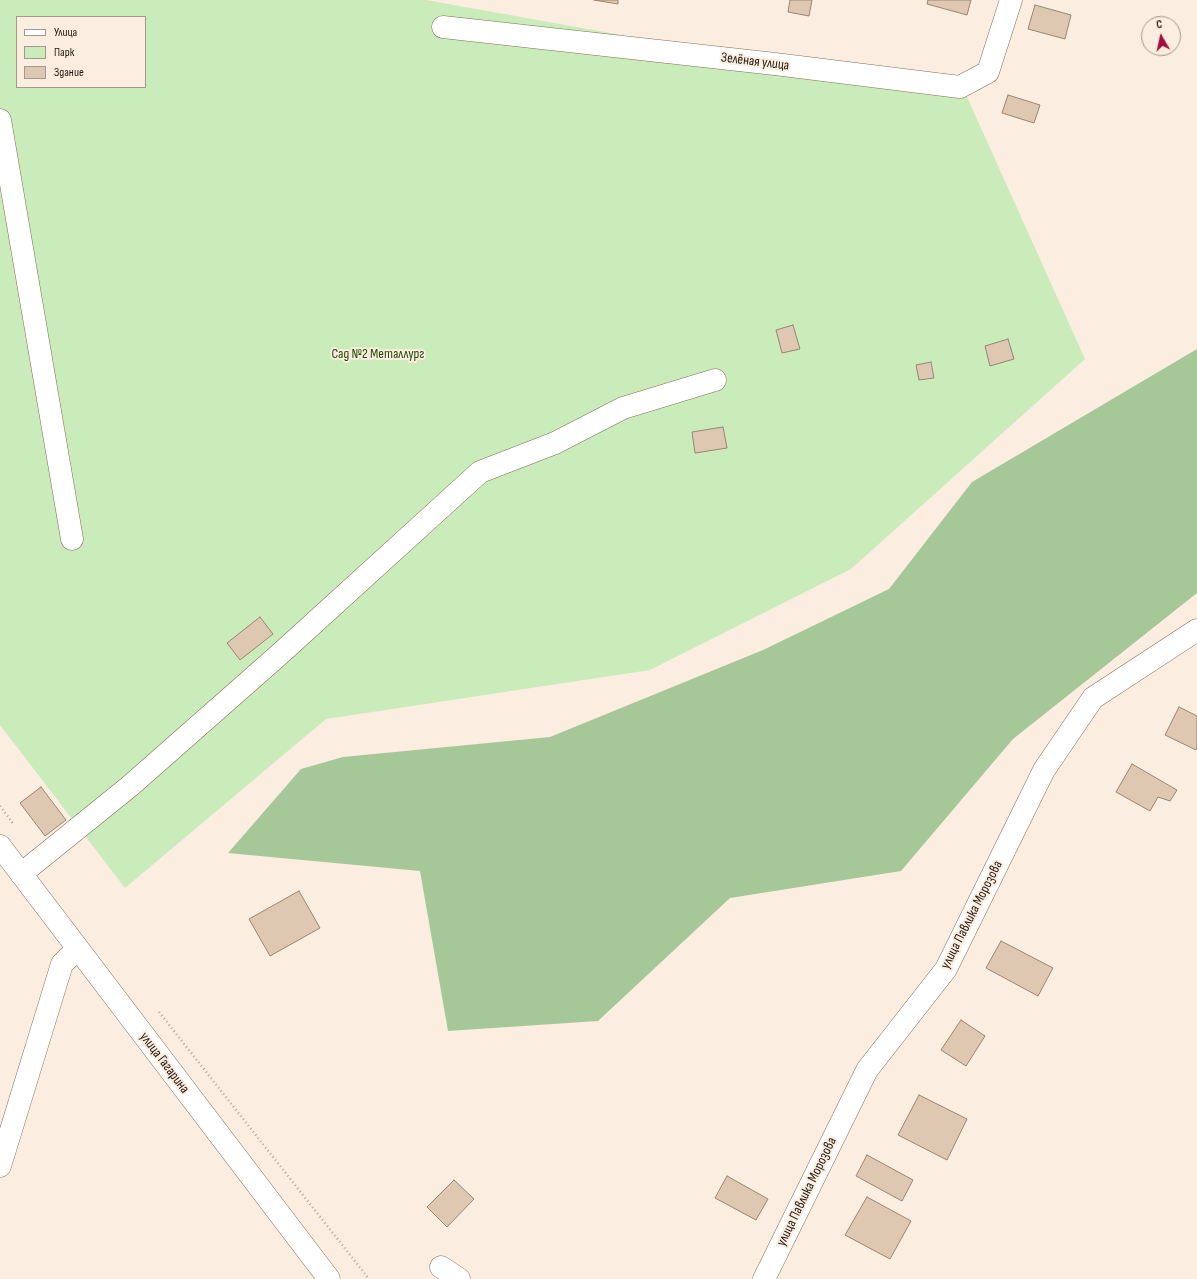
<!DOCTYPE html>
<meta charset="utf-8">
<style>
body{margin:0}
#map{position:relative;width:1197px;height:1279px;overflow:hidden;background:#fbeddf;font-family:"Sofia Sans Condensed",sans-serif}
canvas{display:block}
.legend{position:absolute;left:16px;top:16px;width:130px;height:72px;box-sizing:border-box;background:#fbeddf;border:1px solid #a4998d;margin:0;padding:5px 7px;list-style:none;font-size:12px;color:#221a11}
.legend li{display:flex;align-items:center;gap:8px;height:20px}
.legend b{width:20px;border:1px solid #a4998d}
.north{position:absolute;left:1141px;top:16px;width:40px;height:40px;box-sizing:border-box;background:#fbeddf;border:1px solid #a4998d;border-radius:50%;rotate:351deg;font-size:11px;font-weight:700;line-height:16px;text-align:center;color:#221a11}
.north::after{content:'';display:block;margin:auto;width:14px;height:18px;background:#a50c40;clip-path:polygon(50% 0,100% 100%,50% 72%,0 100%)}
</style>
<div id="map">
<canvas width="1197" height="1279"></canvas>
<ul class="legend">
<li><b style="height:5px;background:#fff"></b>Улица</li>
<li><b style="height:11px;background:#caecbb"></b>Парк</li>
<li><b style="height:11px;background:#dfc8b1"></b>Здание</li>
</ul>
<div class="north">С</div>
</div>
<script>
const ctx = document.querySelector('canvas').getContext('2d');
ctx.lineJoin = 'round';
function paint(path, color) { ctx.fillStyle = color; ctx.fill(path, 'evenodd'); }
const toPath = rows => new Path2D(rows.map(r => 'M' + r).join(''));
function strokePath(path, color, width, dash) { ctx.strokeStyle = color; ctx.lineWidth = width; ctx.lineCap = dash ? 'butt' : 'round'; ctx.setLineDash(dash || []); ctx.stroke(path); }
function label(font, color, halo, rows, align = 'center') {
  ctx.font = font + ' "Sofia Sans Condensed",sans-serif'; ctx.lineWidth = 4; ctx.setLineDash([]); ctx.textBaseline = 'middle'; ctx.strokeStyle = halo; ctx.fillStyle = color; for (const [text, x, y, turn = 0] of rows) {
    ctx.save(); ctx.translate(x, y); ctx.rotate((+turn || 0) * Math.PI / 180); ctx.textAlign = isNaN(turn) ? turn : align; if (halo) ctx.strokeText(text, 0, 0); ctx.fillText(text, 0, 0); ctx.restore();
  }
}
paint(toPath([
 [0,0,426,0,967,97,1085,359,851,569,650,670,326,719,125,888,0,725],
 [17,17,145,17,145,87,17,87]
]), '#caecbb');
paint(toPath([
 [1197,349,1197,593,1013,739,901,871,730,898,598,1021,448,1031,420,871,228,853,301,769,343,757,550,737,763,650,889,589,972,482]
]), '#a6c898');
const building = toPath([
 [594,0,618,0,618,4,594,0],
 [790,0,812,0,809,16,788,12,790,0],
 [928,0,971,0,967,15,927,4,928,0],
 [1035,5,1071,15,1065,39,1028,29,1035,5],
 [1008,95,1040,105,1034,123,1002,113,1008,95],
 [793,325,800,349,782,353,776,330,793,325],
 [1008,339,1014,359,990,366,985,346,1008,339],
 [931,362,934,378,919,380,916,365,931,362],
 [723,427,727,448,695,453,692,432,723,427],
 [260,617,273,634,240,660,227,643,260,617],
 [1179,707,1197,716,1197,747,1196,750,1165,735,1179,707],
 [1132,764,1177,790,1170,801,1158,797,1150,811,1116,792,1132,764],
 [41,787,66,820,45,836,20,803,41,787],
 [299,891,320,928,270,956,249,919,299,891],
 [1001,941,1053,968,1038,996,986,968,1001,941],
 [961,1020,985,1036,966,1066,941,1050,961,1020],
 [919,1095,967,1119,947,1160,898,1135,919,1095],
 [867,1155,913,1180,902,1201,856,1176,867,1155],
 [727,1176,768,1199,756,1220,715,1198,727,1176],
 [454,1180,474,1199,447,1227,427,1207,454,1180],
 [867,1197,911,1221,890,1259,845,1235,867,1197]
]);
paint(building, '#dfc8b1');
strokePath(building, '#9a856f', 1);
const minor = toPath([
 [443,27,775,64,960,87,988,72,1011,0],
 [0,120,72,539],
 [0,846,329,1279],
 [21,874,130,786,281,653,480,472,555,443,623,408,715,380],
 [0,1166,62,964,77,949],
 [441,1267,459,1279],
 [764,1279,867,1070,946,969,1044,770,1093,698,1197,630]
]);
strokePath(minor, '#836f59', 23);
strokePath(toPath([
 [0,806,14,825],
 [159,1012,369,1279]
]), '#b0a498', 2.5, [1, 3]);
strokePath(minor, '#fff', 22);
label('14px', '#221a11', '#fbeddf', [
 ["Зелёная улица",755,62,7],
 ["улица Павлика Морозова",972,915,-63],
 ["улица Гагарина",164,1063,53],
 ["улица Павлика Морозова",807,1192,-64]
]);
label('14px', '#224c07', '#fbeddf', [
 ["Сад №2 Металлург",378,354]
]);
</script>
